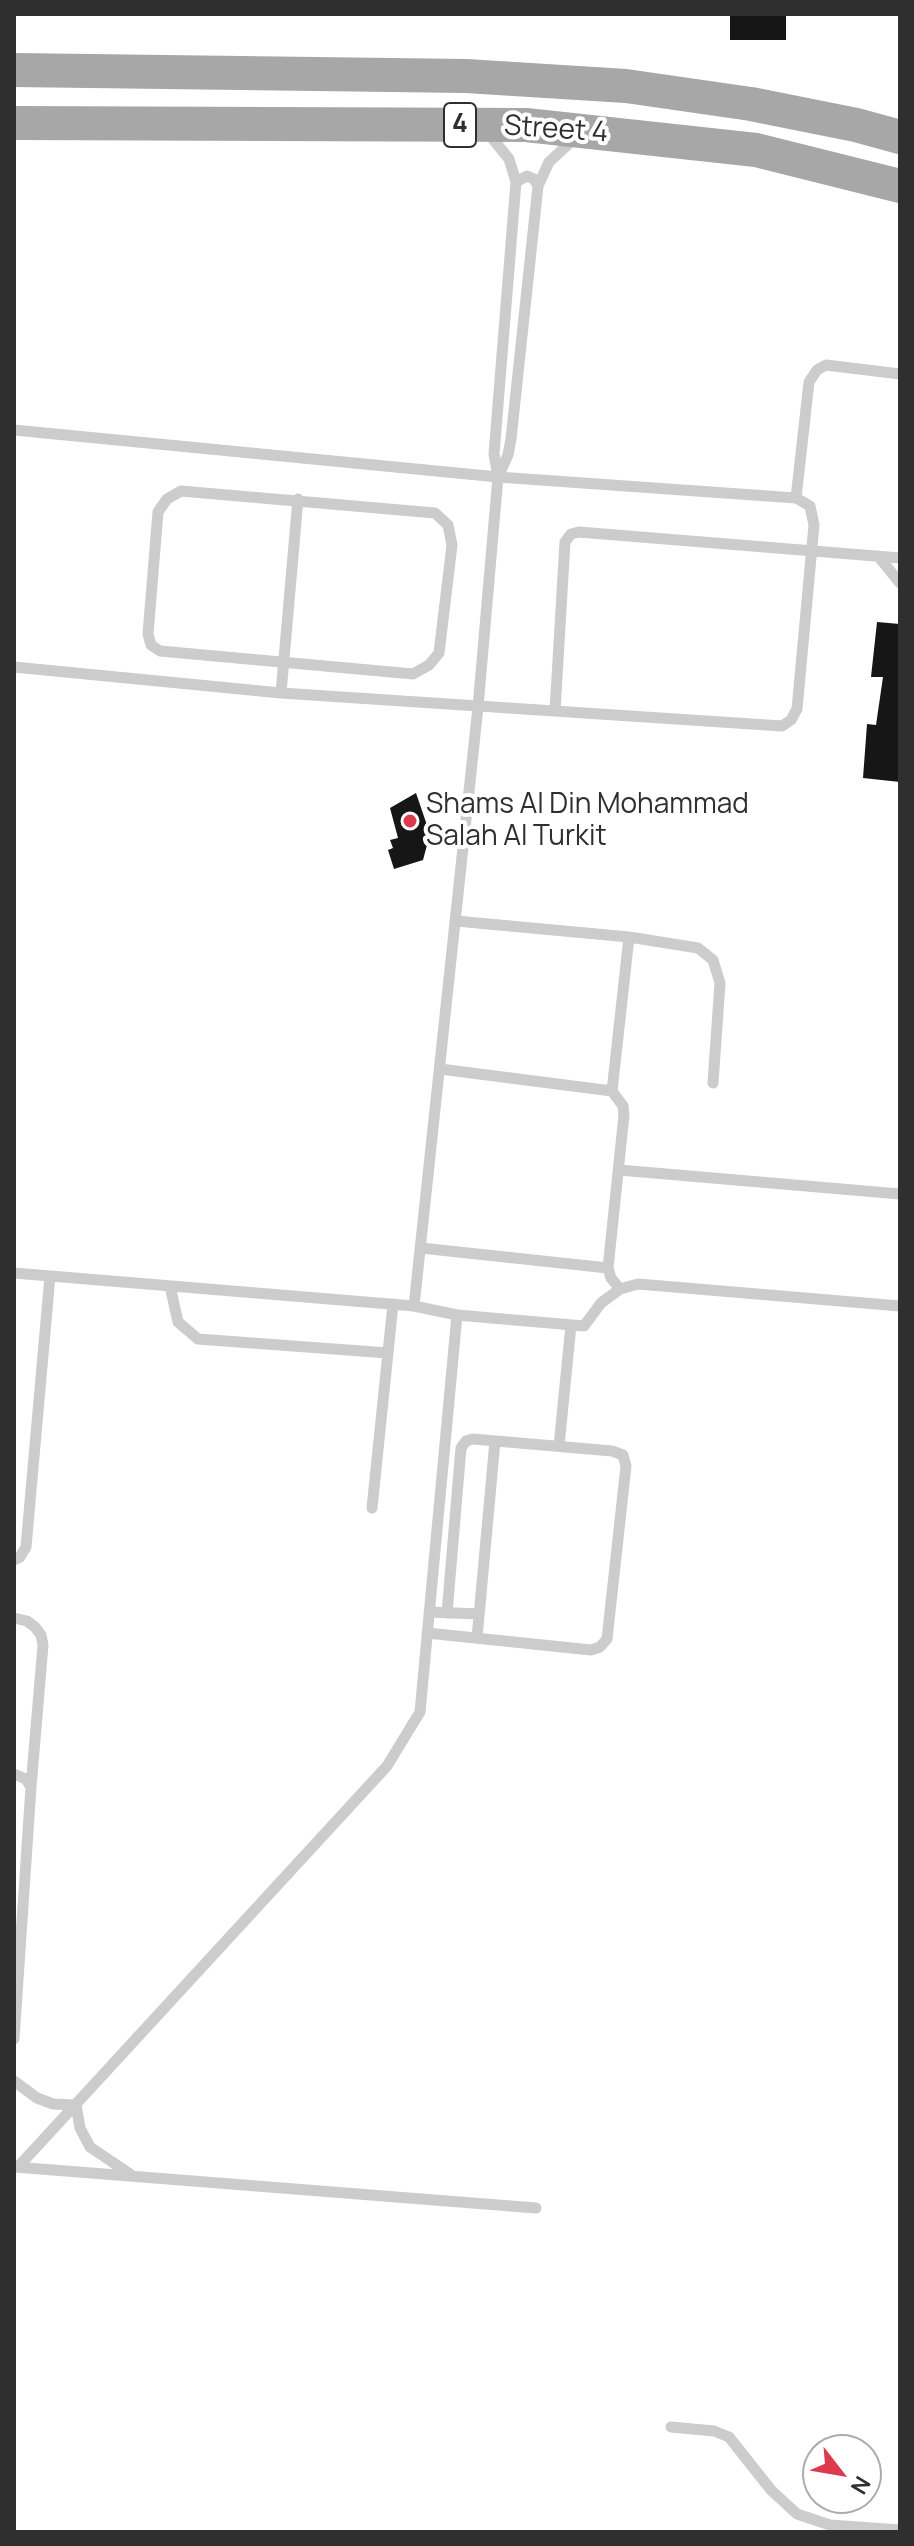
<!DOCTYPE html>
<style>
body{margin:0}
#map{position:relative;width:914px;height:2546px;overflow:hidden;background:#fff;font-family:Manrope,sans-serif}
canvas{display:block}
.frame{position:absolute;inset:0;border:16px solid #2f2f2f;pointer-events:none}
.north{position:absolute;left:802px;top:2434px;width:80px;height:80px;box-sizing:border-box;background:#fff;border:2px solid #acacac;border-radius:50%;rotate:121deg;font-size:22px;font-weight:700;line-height:32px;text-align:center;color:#2f2f2f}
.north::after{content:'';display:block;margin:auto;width:28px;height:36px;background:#dc3a4e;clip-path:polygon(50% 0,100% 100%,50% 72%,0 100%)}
</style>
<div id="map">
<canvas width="914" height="2546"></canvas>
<div class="frame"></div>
<div class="north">N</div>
</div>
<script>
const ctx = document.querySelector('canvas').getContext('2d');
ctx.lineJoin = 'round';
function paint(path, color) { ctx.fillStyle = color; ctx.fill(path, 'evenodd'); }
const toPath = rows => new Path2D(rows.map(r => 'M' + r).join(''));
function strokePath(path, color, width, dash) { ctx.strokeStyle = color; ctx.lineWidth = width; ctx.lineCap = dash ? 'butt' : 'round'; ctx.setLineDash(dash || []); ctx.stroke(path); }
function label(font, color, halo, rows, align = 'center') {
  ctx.font = font + ' Manrope,sans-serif'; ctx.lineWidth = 8; ctx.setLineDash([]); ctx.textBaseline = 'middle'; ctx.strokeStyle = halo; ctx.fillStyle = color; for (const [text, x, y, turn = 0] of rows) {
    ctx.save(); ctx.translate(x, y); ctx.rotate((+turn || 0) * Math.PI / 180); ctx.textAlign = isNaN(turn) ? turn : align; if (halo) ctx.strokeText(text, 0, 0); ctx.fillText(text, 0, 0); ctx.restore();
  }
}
paint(toPath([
 [730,14,786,14,786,40,730,40],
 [877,622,900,624,900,782,863,778,867,724,876,725,883,677,871,677],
 [416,793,430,834,423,860,394,869,388,850,393,848,390,840,398,838,390,808]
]), '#161616');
strokePath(toPath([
 [516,182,527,176,534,179,538,186],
 [14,430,498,477,796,498,810,506,814,525,797,709,791,720,782,726,281,693,14,667],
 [498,477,508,455,511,439,538,186,549,162,573,140],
 [181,491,435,513,448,525,452,545,439,653,429,665,413,674,160,651,151,645,148,634,158,512,167,499,181,491],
 [796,498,809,382,817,370,826,365,900,374],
 [878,556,900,583],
 [281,693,298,499],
 [555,711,565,542,571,534,579,532,900,558],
 [456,921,629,937,698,948,713,960,720,983,713,1083],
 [440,1069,612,1091],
 [619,1170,900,1194],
 [421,1248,608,1268],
 [14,1273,414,1306,457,1315,584,1326,601,1303,620,1289,638,1284,900,1306],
 [170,1286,178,1322,198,1339,388,1353],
 [620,1289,611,1278,608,1268,624,1115,623,1106,612,1091,629,937],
 [414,1306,478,707,498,477,494,454,516,182,509,159,488,133],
 [559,1446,571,1325],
 [372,1508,393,1304],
 [14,1560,20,1557,26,1547,50,1276],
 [429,1612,479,1614],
 [14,1618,27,1621,35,1627,41,1635,43,1645,31,1787],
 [427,1633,591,1650,600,1647,607,1639,626,1466,623,1455,612,1451,473,1439,466,1441,461,1448,447,1613],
 [477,1638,495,1441],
 [14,1774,26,1779,31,1787,14,2039],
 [14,2081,37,2098,53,2104,76,2105,80,2128,90,2147,130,2174],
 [15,2167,536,2208],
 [18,2167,387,1766,420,1712,457,1315],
 [671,2427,714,2431,729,2437,771,2490,797,2514,830,2525,900,2530]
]), '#ccc', 11);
strokePath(toPath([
 [14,70,466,76,626,86,751,104,856,125,900,137],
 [14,123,526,125,756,150,900,186]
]), '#a7a7a7', 34);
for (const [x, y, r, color] of [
 [410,821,8,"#dc3a4e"]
]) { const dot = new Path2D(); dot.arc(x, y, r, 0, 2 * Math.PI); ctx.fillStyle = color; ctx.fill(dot); strokePath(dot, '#fff', 3); }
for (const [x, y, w] of [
 [460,125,32]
]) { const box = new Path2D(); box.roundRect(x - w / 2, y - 22, w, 44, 6); ctx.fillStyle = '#fff'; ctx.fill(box); strokePath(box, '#2f2f2f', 2); }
label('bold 26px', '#2f2f2f', null, [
 ["4",460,125]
]);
label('28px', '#2f2f2f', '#fff', [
 ["Street 4",556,130,4]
]);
label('28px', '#2f2f2f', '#fff', [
 ["Shams Al Din Mohammad",426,805],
 ["Salah Al Turkit",426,837]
], 'left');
</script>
